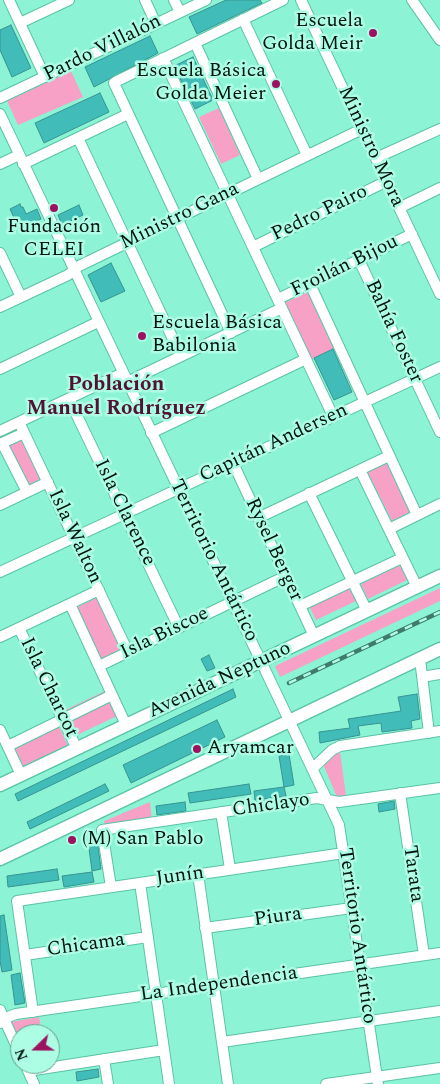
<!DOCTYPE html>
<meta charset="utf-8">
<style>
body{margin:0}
#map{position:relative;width:440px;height:1084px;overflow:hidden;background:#8cf4d5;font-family:Spectral,serif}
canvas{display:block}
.north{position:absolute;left:10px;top:1024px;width:50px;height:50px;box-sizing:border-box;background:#adfde4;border:1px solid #68a08e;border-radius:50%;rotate:248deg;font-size:14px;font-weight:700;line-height:20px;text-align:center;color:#00140e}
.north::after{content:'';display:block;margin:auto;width:18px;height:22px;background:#9c1261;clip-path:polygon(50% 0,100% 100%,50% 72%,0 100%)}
</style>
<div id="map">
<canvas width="440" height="1084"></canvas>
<div class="north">N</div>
</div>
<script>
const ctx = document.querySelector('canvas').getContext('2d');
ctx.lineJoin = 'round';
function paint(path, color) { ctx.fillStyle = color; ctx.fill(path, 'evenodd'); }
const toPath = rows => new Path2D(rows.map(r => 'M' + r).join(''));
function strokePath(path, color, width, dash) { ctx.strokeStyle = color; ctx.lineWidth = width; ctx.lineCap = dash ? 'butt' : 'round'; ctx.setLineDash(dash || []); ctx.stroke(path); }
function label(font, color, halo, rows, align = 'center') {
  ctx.font = font + ' Spectral,serif'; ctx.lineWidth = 5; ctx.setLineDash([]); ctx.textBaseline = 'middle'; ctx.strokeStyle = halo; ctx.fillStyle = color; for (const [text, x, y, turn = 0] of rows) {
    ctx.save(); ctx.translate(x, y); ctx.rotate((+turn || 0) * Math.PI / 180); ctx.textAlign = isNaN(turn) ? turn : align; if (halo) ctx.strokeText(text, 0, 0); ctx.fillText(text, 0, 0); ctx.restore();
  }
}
paint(toPath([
 [71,71,83,97,18,125,7,101],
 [219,108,240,155,221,164,199,117],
 [310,291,335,348,310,360,284,303],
 [23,438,43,479,28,486,8,446],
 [387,461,412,511,392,521,367,471],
 [400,565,407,580,368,599,361,584],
 [349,587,356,601,316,620,309,606],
 [440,588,440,601,280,677,275,666],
 [98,597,124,651,100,661,76,608],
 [107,690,119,715,75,736,63,711],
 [56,720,68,746,24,767,12,742],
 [337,751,340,751,346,796,337,797,323,764],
 [150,802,152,820,105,826,104,821],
 [39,1017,42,1034,20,1034,20,1043,10,1022]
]), '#f8a1c6');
const building = toPath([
 [226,0,260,0,262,3,197,34,189,17,226,0],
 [11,25,31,68,12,77,0,50,0,30,11,25],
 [150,36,158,53,94,87,85,67,150,36],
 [193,57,213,100,195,109,174,66,193,57],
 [100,93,109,112,44,143,35,123,100,93],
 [20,204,21,207,23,207,26,214,37,209,41,219,19,229,10,209,20,204],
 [79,205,83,215,62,225,58,215,79,205],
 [111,263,125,291,101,302,88,275,111,263],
 [333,349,352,392,334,400,314,358,333,349],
 [209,655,215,668,207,671,201,659,209,655],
 [233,689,236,697,18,801,15,794,233,689],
 [417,694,420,719,411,721,412,728,382,732,381,723,358,726,360,735,320,743,319,732,350,728,348,719,401,711,398,697,417,694],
 [217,720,225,737,131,783,123,765,217,720],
 [289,754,294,785,284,787,279,756,289,754],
 [105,784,109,791,30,829,27,822,105,784],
 [249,784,251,794,190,803,188,793,249,784],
 [284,787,286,796,255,800,254,791,284,787],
 [394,801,395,809,379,812,378,804,394,801],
 [185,802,186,811,157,815,156,806,185,802],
 [97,839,101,869,92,871,88,841,97,839],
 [57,869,59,880,8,887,7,876,57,869],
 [92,872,94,882,64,887,62,876,92,872],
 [4,915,12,970,2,972,0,961,0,916,4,915],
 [20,973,25,1003,15,1005,11,975,20,973],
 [98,1069,99,1077,77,1081,76,1072,98,1069]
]);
paint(building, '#41bcb9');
strokePath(building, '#389391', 1);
const minor = toPath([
 [9,0,45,77],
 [145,0,156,24],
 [174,0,180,12],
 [301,0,440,294],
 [412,0,440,40],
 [243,19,307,155],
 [20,23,69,0],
 [195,43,258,179],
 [163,58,333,416],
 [0,98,206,0],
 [0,114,339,825,378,1084],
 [78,138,181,356],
 [376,158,440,129],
 [0,164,19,155],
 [23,164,128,114],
 [399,208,440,188],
 [253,247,387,181],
 [0,253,21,297],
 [359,260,440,432],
 [310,284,417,515],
 [278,299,412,234],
 [0,307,68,275,79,266,362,129],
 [231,333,114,83,117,81,283,0],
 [0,369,98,322],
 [127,382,282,308],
 [69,399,179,628],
 [19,422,128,652],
 [0,431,123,373],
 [151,433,306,359],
 [2,443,27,492],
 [0,444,24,433],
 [233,463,314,636],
 [360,470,417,587],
 [309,493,367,611],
 [0,505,48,482],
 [258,518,389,456],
 [389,529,440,504],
 [0,572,440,367],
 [70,604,126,725],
 [300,606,402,558],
 [19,628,77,749],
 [0,637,99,590],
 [420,659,429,733],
 [99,666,286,576],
 [422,677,440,674],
 [0,730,21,775],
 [8,746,112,695],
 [312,769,332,750,340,746,440,731],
 [400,793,424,955],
 [221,812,230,869],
 [198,874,228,1084],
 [140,883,169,1084],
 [111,887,102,830,317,798,339,802,440,788],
 [205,928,352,908],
 [25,955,148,937],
 [0,1010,20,1054],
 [33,1012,17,901,344,853],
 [0,1023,8,1017,16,1014,440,953],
 [222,1042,440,1011],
 [104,1059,108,1084],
 [25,1064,34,1084],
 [28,1071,164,1050],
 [326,1084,440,1068]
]);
const major = toPath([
 [0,785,440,576],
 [0,859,440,649]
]);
strokePath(minor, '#5ac3a6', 12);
strokePath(major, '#5ac3a6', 15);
strokePath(minor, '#fff', 10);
strokePath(major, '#fff', 12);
const rail = toPath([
 [289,683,440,612]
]);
strokePath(rail, '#407b6a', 4.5);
strokePath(rail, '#adfde4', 2.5, [8]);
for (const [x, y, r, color] of [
 [373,33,5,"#9c1261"],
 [276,84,5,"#9c1261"],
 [54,208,5,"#9c1261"],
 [142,336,5,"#9c1261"],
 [197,749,5,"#9c1261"],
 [72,840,5,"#9c1261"]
]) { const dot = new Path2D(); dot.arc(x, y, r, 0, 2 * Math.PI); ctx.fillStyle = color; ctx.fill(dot); strokePath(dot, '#adfde4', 2); }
label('20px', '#00140e', '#adfde4', [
 ["Escuela",363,22,"right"],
 ["Golda Meir",363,45,"right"],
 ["Escuela Básica",266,72,"right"],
 ["Golda Meier",266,95,"right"],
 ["Fundación",54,228,"center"],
 ["CELEI",54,251,"center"],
 ["Escuela Básica",152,324],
 ["Babilonia",152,347],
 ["Aryamcar",207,749],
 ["(M) San Pablo",82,840]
], 'left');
label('20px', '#00140e', '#adfde4', [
 ["Pardo Villalón",103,49,-26],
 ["Ministro Mora",370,147,65],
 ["Pedro Pairo",320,214,-26],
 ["Ministro Gana",180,217,-26],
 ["Froilán Bijou",345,267,-26],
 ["Bahía Foster",393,332,65],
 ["Capitán Andersen",274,444,-25],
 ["Isla Clarence",124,513,64],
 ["Isla Walton",74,537,65],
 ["Rysel Berger",273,550,65],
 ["Territorio Antártico",213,561,64],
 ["Isla Biscoe",165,634,-26],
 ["Avenida Neptuno",220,681,-25],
 ["Isla Charcot",48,688,64],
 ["Chiclayo",271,806,-8],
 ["Tarata",412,874,82],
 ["Junín",180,877,-8],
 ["Piura",278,918,-8],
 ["Territorio Antártico",356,936,82],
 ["Chicama",86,946,-8],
 ["La Independencia",219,985,-8]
]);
label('bold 21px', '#521234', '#adfde4', [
 ["Población",116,386],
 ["Manuel Rodríguez",116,410]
]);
</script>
